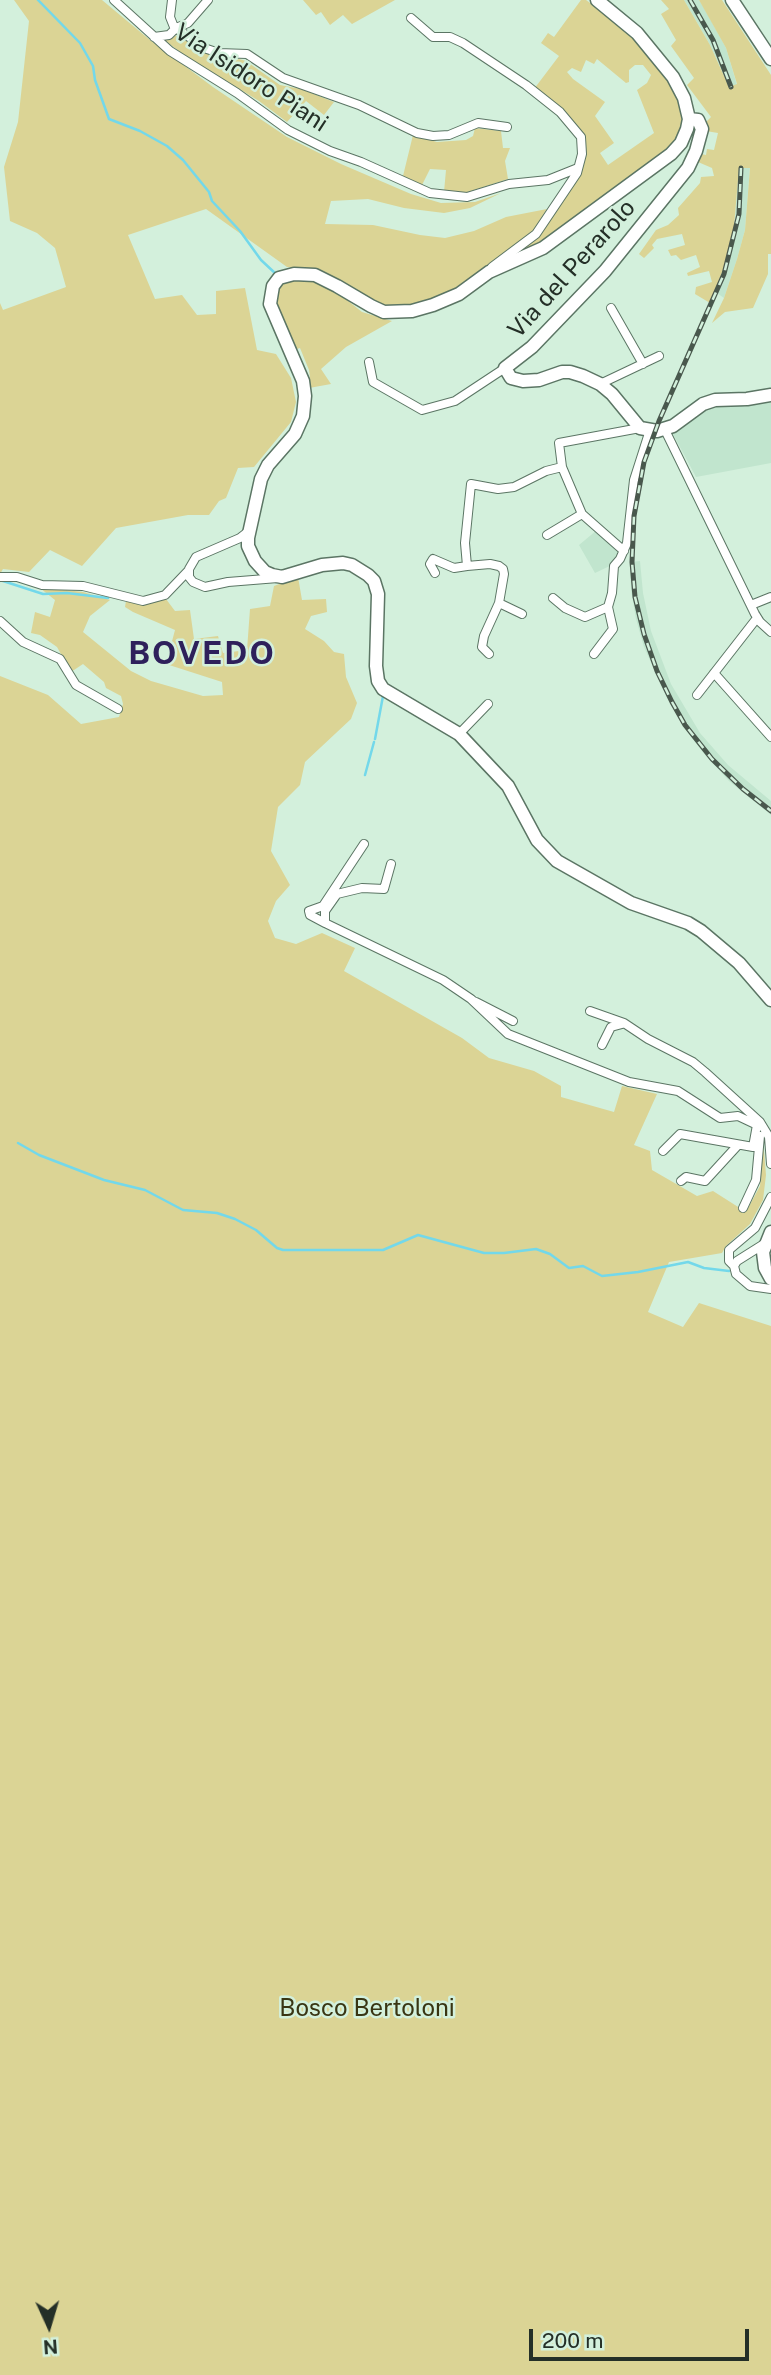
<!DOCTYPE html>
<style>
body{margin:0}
#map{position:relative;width:771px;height:2375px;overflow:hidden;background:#d3f0dc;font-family:"Public Sans",sans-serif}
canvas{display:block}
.north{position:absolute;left:14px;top:2291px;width:70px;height:70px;-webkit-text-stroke:5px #d3f0dc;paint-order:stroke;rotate:176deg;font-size:19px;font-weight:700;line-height:28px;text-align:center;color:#242f27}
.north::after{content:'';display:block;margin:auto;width:24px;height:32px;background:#242f27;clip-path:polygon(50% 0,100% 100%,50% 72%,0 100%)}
.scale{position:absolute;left:529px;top:2329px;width:220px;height:32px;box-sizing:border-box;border:4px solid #242f27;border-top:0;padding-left:9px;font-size:21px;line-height:24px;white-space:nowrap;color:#242f27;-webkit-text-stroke:5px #d3f0dc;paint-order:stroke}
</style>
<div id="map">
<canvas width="771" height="2375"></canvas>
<div class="north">N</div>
<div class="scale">200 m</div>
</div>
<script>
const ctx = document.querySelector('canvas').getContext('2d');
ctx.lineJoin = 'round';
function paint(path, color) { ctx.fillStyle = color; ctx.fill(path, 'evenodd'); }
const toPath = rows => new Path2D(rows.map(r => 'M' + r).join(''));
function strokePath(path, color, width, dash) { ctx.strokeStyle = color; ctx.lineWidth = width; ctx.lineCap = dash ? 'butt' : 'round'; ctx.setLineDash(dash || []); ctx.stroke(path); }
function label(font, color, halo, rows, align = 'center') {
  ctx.font = font + ' "Public Sans",sans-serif'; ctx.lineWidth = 5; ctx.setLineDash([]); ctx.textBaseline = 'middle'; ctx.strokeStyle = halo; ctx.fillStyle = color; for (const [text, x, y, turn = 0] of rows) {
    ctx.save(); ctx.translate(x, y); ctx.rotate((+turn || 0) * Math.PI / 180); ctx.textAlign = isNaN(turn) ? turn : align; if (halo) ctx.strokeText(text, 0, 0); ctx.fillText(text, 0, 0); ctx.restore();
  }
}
paint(toPath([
 [684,0,699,0,703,6,726,48,737,85,729,87,710,45],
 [750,167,745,230,737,259,724,298,714,291,728,257,734,226,739,168],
 [771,401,771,463,696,477,673,434,697,413,710,407,735,404,745,407],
 [597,530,620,552,614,564,595,573,579,545],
 [640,561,643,593,651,631,671,684,700,733,728,765,771,801,771,815,729,781,706,756,685,729,667,698,644,647,636,619,631,590,630,562]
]), '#c1e5ce');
paint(toPath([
 [14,0,102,0,150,40,213,87,287,137,341,164,411,194,441,203,475,202,501,193,470,208,444,213,404,208,368,199,331,201,325,224,373,225,420,235,445,238,474,231,506,217,547,209,530,236,457,292,428,303,388,308,308,269,287,267,206,209,128,235,155,299,182,295,197,315,216,314,216,291,245,288,257,350,276,354,291,378,296,402,291,422,254,467,238,468,226,498,219,501,209,515,188,515,116,528,82,566,50,550,29,572,3,569,0,574,0,303,3,310,66,287,55,248,37,233,10,221,4,167,18,122,29,21],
 [303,0,395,0,352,24,343,15,330,25,321,12,316,15],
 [581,0,586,0,631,33,652,54,682,102,685,120,675,147,547,240,517,253,536,238,585,157,585,141,582,132,575,123,534,89,559,56,541,43,548,33,554,37],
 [597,59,626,83,629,82,629,70,635,65,643,65,651,75,647,83,637,90,654,133,608,165,600,153,614,143,595,116,605,102,573,79,567,72,572,68,581,72,586,60,594,64],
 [661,0,684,0,710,45,729,87,737,84,726,48,699,0,722,0,771,75,771,254,768,254,768,274,753,308,725,312,712,323,724,298,737,259,745,230,750,168,739,168,734,226,728,257,710,303,695,294,696,287,712,282,709,271,688,276,687,273,700,267,696,255,681,260,676,255,671,256,668,250,685,245,682,234,657,239,652,245,654,248,644,258,639,254,656,230,668,225,679,215,678,208,700,183,701,177,714,176,712,168,698,162,701,154,706,155,707,149,714,150,718,133,706,131,706,122,711,117,687,85,694,78,671,46,676,40,661,14,669,9],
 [179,35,211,56,232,62,239,59,246,61,280,85,301,89,334,102,324,115,306,101,287,122,259,101,184,55,163,39],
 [475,128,501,131,503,148,510,148,505,161,508,179,468,192,444,192,446,170,430,169,422,185,403,176,413,135,437,142,466,140,473,136],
 [288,279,309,279,333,289,362,312,392,321,346,347,321,369,331,384,309,388,307,380,310,377,309,370,300,348,294,350,275,300,279,287],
 [298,577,302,600,326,599,327,612,311,616,305,629,324,641,334,652,344,654,346,677,357,703,351,719,305,762,300,785,278,807,271,851,290,885,276,901,268,921,275,938,296,944,322,933,355,948,344,971,462,1038,489,1058,534,1071,561,1086,561,1097,614,1112,622,1086,657,1094,634,1145,650,1151,652,1170,697,1196,713,1191,746,1212,760,1186,763,1139,766,1175,763,1200,750,1224,726,1246,722,1253,669,1262,648,1312,683,1327,699,1303,771,1326,771,2375,0,2375,0,676,48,695,81,724,119,717,123,704,121,696,106,688,104,682,83,664,71,672,57,647,40,635,31,633,35,612,50,617,55,600,40,588,58,589,83,592,110,600,90,616,83,632,131,671,151,681,203,696,223,695,222,682,166,664,175,630,133,612,125,607,126,601,150,603,166,599,175,611,190,610,194,639,218,636,223,653,247,650,250,609,270,606,274,586]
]), '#dbd495');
strokePath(toPath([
 [38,0,80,43,93,66,95,80,109,119,140,131,167,146,183,160,209,192,212,201,240,231,261,260,276,274],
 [3,581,43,594,67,593,108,598],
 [375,739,383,696],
 [365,775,374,742],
 [18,1143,39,1155,104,1180,145,1190,183,1210,217,1213,235,1219,256,1230,277,1248,283,1250,383,1250,418,1235,484,1253,504,1253,536,1249,550,1254,569,1268,583,1266,602,1276,638,1272,688,1262,704,1268,729,1271]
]), '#73d8ea', 2.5);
const street = toPath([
 [114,0,170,51,237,93,288,130,330,151,361,162,430,193,467,197,509,184,548,180,578,168],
 [172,0,170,17,174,27,207,49,219,53,247,54,283,78,359,105,417,133,433,136,449,135,478,123,507,127],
 [411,18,433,37,450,37,463,43,526,85,560,112,581,137,582,154,577,173,536,234,492,267],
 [154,37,169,35,176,28,188,23,208,0],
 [611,308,643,364],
 [369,362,373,382,422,410,455,401,505,368],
 [600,384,659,356],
 [665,430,755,614,760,622,771,632],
 [562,467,582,514,624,551],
 [249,531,240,538,196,557,189,569,189,577,193,582,205,587,228,582,278,578],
 [547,535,582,514],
 [435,573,430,564,433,559,454,568,467,566],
 [0,577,17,577,42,585,83,586,143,601,165,595,188,571],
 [553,598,565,608,585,617,608,607],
 [499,603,522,614],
 [751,605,771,597],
 [0,621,23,642,60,659,76,685,118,709],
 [489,654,482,647,484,636,499,603,504,574,503,569,499,566,490,564,467,566,465,543,471,484,498,489,514,487,546,471,562,467,559,443,640,428],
 [594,654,613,629,608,607,612,593,614,566,620,559,627,543,634,480,650,430],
 [714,673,771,737],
 [697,695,757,618],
 [459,734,488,704],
 [391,864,384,889,362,888,337,894,325,911,325,923,443,980,471,999,508,1034,629,1082,678,1091,720,1118,738,1116,757,1125],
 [325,923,310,915,309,911,323,906,364,844],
 [476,1002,513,1021],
 [590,1011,624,1023,648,1039,693,1062,705,1072,760,1122,769,1137,771,1164],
 [602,1045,611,1027,622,1024],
 [663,1151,680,1134,753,1147,757,1125,760,1122],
 [681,1181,686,1177,705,1181,738,1145],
 [743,1208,756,1180,760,1136],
 [764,1244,737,1261,734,1266,736,1274,750,1286,771,1289],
 [734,1266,729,1261,729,1250,755,1228,771,1197]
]);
const secondary = toPath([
 [597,0,637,33,673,77,684,98,689,119,687,129,681,143,671,154,543,248,489,272,459,294,433,305,412,311,384,312,371,306,337,286,315,275,294,274,279,278,273,286,270,304,303,381,305,396,303,416,295,434,268,465,261,479,248,538,248,546,255,561,265,572,272,575,282,577,322,565,343,563,352,565,368,575,374,581,378,594,376,666,378,681,383,689,459,734,508,786,537,840,557,861,631,903,688,923,701,931,739,963,771,1000],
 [689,119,698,120,702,129,696,151,688,168,605,271,532,347,505,368,511,378,523,381,539,380,562,372,570,372,583,376,600,384,612,394,640,428,657,431,673,426,703,404,715,400,747,399,771,395],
 [771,1232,763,1252,765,1268,771,1279]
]);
const primary = toPath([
 [732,0,771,59]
]);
strokePath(street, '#5b7564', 10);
strokePath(secondary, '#5b7564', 15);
strokePath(primary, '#5b7564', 15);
strokePath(street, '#fff', 8);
strokePath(secondary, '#fff', 12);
strokePath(primary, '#fff', 12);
const rail = toPath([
 [690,0,713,40,731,87],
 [741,168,739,214,724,274,659,421,644,462,634,516,632,562,635,597,644,634,657,671,672,702,685,725,712,759,743,789,771,811]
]);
strokePath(rail, '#49584d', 5);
strokePath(rail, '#d3f0dc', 2.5, [8]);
label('24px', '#242f27', '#d3f0dc', [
 ["Via Isidoro Piani",251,78,33],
 ["Via del Perarolo",572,269,-48]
]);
label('24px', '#393513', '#d3f0dc', [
 ["Bosco Bertoloni",367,2009]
]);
ctx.letterSpacing = '2px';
label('bold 32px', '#2e205b', '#d3f0dc', [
 ["BOVEDO",202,654]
]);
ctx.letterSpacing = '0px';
</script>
